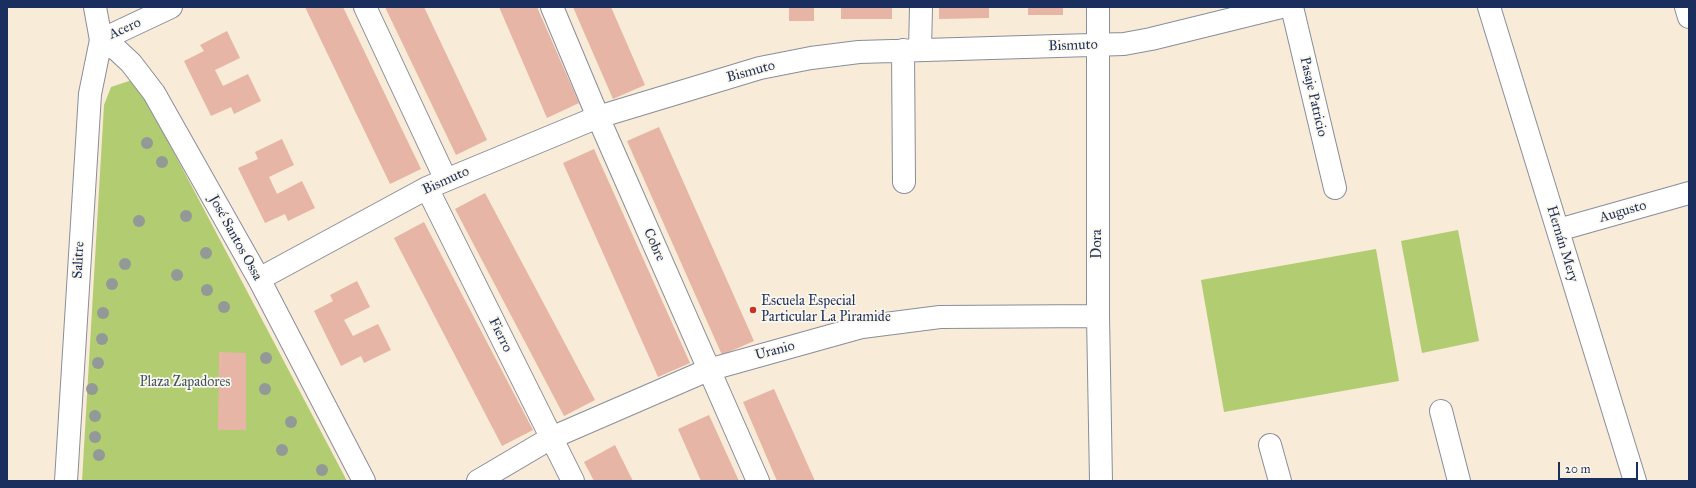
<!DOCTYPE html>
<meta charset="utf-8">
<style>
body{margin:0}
#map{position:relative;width:1696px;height:488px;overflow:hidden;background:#f8ebd7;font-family:"IM FELL Great Primer",serif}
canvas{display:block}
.frame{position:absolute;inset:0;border:8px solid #1b2f5e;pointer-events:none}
.scale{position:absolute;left:1558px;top:462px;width:80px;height:18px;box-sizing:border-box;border:2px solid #1b2f5e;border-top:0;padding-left:5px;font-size:12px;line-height:14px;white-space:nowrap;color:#1b2f5e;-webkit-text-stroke:3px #fbf7ec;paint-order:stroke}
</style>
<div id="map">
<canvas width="1696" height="488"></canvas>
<div class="frame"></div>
<div class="scale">20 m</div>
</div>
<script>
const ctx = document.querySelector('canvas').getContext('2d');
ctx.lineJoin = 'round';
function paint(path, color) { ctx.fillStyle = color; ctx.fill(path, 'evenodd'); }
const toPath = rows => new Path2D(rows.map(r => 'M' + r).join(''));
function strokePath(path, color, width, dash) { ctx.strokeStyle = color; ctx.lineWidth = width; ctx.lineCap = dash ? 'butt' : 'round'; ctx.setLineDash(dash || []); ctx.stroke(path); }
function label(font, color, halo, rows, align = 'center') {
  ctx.font = font + ' "IM FELL Great Primer",serif'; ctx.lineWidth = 3.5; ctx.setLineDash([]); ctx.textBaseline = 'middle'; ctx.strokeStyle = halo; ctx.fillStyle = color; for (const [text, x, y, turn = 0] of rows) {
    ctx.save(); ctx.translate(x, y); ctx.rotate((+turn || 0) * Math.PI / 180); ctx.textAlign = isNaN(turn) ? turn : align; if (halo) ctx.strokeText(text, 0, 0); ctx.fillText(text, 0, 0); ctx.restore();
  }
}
paint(toPath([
 [132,80,150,107,347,481,82,481,104,105,111,87],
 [1458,230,1479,341,1422,353,1401,241],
 [1376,249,1399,381,1224,412,1201,280]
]), '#b2cc71');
paint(toPath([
 [305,7,343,7,421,169,390,184],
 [385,7,424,7,487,140,456,155],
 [499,7,537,7,579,103,547,118],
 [573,7,611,7,645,85,613,99],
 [789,7,814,7,814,21,789,21],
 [841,7,892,7,892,19,841,19],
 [939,7,989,7,989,18,939,19],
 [1028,7,1063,7,1063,15,1028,15],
 [227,31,240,58,215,70,223,86,248,74,261,101,234,114,231,107,211,116,184,61,204,51,200,45],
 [659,127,754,341,722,355,627,141],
 [282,139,294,165,269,177,277,194,302,181,315,208,288,221,285,214,265,223,238,168,258,159,255,152],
 [594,149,690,363,658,377,563,163],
 [485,193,595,400,564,416,455,209],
 [424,222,533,430,502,446,394,238],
 [357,281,370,307,344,320,353,336,378,324,391,350,364,363,361,356,341,366,314,311,333,301,330,295],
 [219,352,246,353,246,430,218,430],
 [774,389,815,481,777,481,743,402],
 [709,415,739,481,701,481,678,429],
 [615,445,633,481,594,481,584,462]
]), '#e7b5a6');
const street = toPath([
 [365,7,446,180],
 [552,7,598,117,758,481],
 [1098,7,1098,316,1101,481],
 [1292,7,1335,188],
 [1489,7,1635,481],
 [1686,7,1689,17],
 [101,40,117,50,131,63,154,93,259,279,364,481],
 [101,40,171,7],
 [903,50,904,182],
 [920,50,921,7],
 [427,188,573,481],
 [1558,230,1689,193],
 [259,279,427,188,446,180,598,117,760,68,811,58,859,52,1124,44,1151,39,1281,7],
 [1441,411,1459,481],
 [1270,445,1280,481],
 [66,481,90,94,101,40,95,7],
 [478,481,551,438,708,370,862,327,940,317,1098,316]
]);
strokePath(street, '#8a8d9a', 24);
strokePath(street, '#fff', 22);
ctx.fillStyle = '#939997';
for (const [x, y] of [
 [147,143],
 [162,162],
 [186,216],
 [139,221],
 [206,253],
 [125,264],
 [177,275],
 [112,284],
 [207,290],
 [224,307],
 [103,313],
 [102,339],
 [266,358],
 [98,363],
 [92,389],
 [265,389],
 [95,416],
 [291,422],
 [95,437],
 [282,450],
 [99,455],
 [322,470]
]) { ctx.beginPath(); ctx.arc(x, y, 6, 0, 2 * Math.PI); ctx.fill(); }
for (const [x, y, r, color] of [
 [753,310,4,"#c8321e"]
]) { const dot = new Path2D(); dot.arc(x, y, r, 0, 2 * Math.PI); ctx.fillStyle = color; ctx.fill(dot); strokePath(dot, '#fbf7ec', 1.5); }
label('14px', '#1b2f5e', '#fbf7ec', [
 ["Acero",125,29,-24],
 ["Bismuto",1073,46,-2],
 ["Bismuto",751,72,-15],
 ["Pasaje Patricio",1313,97,77],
 ["Bismuto",446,181,-24],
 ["Augusto",1623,212,-16],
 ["José Santos Ossa",235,238,61],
 ["Dora",1098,244,-90],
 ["Hernán Mery",1562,244,73],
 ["Cobre",654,245,66],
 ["Salitre",79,260,-87],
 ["Fierro",500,335,64],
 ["Uranio",775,351,-15]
]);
label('14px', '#1b2f5e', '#fbf7ec', [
 ["Escuela Especial",761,302],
 ["Particular La Piramide",761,318]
], 'left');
label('14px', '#415663', '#fbf7ec', [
 ["Plaza Zapadores",185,383]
]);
</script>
